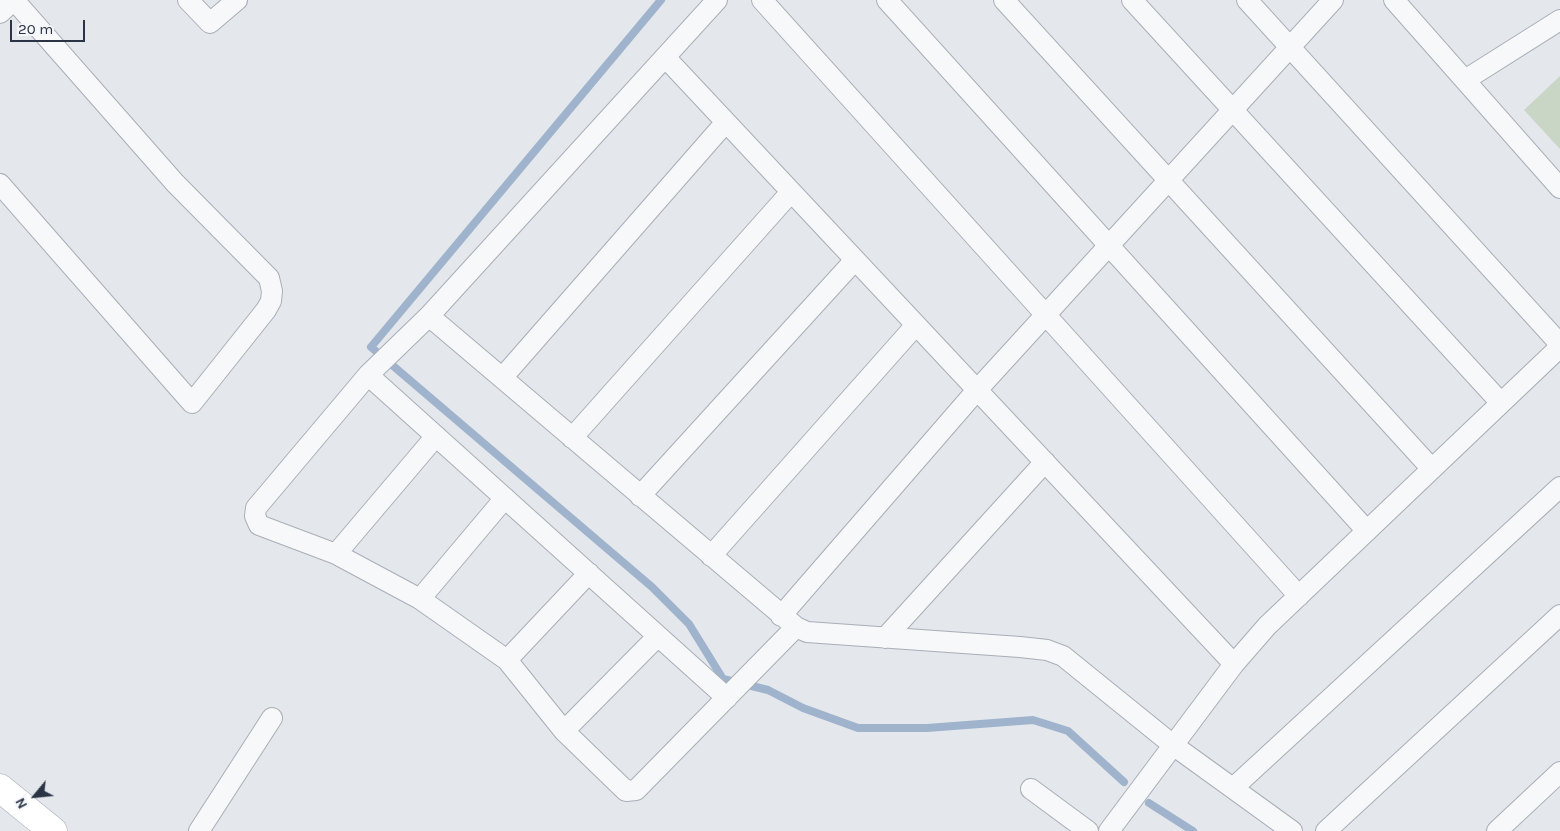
<!DOCTYPE html>
<style>
body{margin:0}
#map{position:relative;width:1560px;height:831px;overflow:hidden;background:#e4e7ec;font-family:Karla,sans-serif}
canvas{display:block}
.north{position:absolute;left:10px;top:771px;width:50px;height:50px;-webkit-text-stroke:4px #f4f6f9;paint-order:stroke;rotate:242deg;font-size:14px;font-weight:700;line-height:20px;text-align:center;color:#2b3445}
.north::after{content:'';display:block;margin:auto;width:18px;height:22px;background:#2b3445;clip-path:polygon(50% 0,100% 100%,50% 72%,0 100%)}
.scale{position:absolute;left:10px;top:20px;width:75px;height:22px;box-sizing:border-box;border:2px solid #2b3445;border-top:0;padding-left:6px;font-size:15px;line-height:18px;white-space:nowrap;color:#2b3445;-webkit-text-stroke:4px #f4f6f9;paint-order:stroke}
</style>
<div id="map">
<canvas width="1560" height="831"></canvas>
<div class="north">N</div>
<div class="scale">20 m</div>
</div>
<script>
const ctx = document.querySelector('canvas').getContext('2d');
ctx.lineJoin = 'round';
function paint(path, color) { ctx.fillStyle = color; ctx.fill(path, 'evenodd'); }
const toPath = rows => new Path2D(rows.map(r => 'M' + r).join(''));
function strokePath(path, color, width, dash) { ctx.strokeStyle = color; ctx.lineWidth = width; ctx.lineCap = dash ? 'butt' : 'round'; ctx.setLineDash(dash || []); ctx.stroke(path); }
paint(toPath([
 [1560,76,1560,149,1524,110]
]), '#c9d6c5');
strokePath(toPath([
 [661,0,371,347,652,587,689,624,723,679,768,690,803,708,858,728,927,728,1033,720,1068,731,1124,782],
 [1149,803,1193,831]
]), '#9fb4cc', 8);
const minor = toPath([
 [188,0,210,23,237,0],
 [717,0,429,316,368,375,256,508,255,516,259,525,336,554,420,599,507,660,564,731,626,791,636,790,796,627],
 [762,0,1299,596],
 [887,0,1367,531],
 [1004,0,1432,469],
 [1132,0,1501,403],
 [1247,0,1560,344],
 [1394,0,1560,188],
 [0,13,14,0,175,183,269,278,272,291,271,301,266,310,192,403,0,184],
 [665,57,1234,664],
 [1465,80,1560,20],
 [429,316,796,627,807,632,1020,647,1047,650,1063,656,1173,745,1292,831],
 [368,375,727,698],
 [502,378,726,122],
 [572,438,791,192],
 [640,496,855,260],
 [336,554,436,436],
 [711,556,916,325],
 [420,599,505,498],
 [781,616,977,390,1333,0],
 [885,638,1045,462],
 [507,660,589,573],
 [564,731,658,636],
 [1233,788,1560,487],
 [1031,789,1088,831],
 [199,831,272,718],
 [1109,831,1234,664,1267,626,1560,347],
 [1326,831,1560,615],
 [1497,831,1560,772]
]);
const secondary = toPath([
 [0,788,53,831]
]);
strokePath(minor, '#a9aeb7', 22);
strokePath(secondary, '#a9aeb7', 29);
strokePath(minor, '#f7f8fa', 20);
strokePath(secondary, '#fff', 28);
</script>
